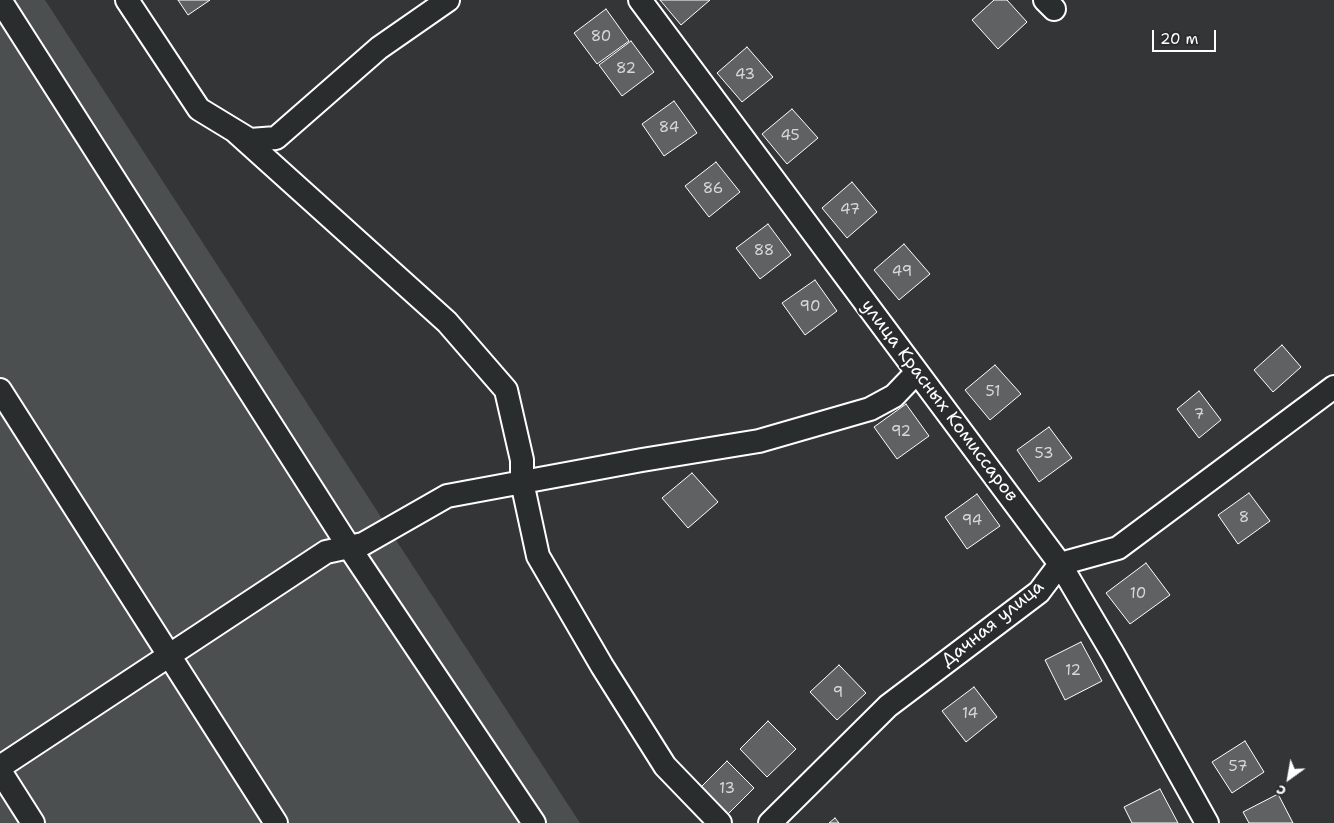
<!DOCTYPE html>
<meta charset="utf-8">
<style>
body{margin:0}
#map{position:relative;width:1334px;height:823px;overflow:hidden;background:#333536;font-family:"Shantell Sans",sans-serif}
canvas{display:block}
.north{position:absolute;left:1264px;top:753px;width:50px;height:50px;-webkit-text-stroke:4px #2a2d2e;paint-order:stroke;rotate:212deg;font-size:14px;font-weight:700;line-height:20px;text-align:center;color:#fff}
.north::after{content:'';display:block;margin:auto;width:18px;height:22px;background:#fff;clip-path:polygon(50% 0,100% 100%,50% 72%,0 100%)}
.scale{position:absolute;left:1152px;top:30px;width:64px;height:22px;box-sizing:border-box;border:2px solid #fff;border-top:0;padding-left:6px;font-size:15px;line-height:18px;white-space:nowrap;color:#fff;-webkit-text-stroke:4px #2a2d2e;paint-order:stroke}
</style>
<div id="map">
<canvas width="1334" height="823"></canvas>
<div class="north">С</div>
<div class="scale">20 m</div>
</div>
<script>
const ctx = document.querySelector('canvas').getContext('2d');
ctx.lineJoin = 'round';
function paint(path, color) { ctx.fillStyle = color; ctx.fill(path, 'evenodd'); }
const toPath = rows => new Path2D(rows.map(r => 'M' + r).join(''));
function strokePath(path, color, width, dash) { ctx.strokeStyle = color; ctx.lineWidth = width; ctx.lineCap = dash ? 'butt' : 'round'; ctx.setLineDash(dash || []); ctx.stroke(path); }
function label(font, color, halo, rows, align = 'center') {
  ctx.font = font + ' "Shantell Sans",sans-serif'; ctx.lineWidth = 4.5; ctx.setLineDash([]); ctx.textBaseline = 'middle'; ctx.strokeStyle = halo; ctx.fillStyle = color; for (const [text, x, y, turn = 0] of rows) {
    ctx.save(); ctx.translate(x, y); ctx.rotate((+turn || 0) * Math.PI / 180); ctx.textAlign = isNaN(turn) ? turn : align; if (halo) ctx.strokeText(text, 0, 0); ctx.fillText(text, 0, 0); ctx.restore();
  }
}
paint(toPath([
 [0,0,45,0,580,823,0,823]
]), '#4c4f50');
const building = toPath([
 [178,0,210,0,188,15,178,0],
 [660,0,710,0,681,25,660,0],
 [994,0,1007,0,1027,22,998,49,972,20,994,0],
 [606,9,629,41,597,64,574,33,606,9],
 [631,41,654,72,622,96,599,65,631,41],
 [747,47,773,77,742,102,717,73,747,47],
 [674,101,697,133,664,156,642,124,674,101],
 [792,109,818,138,787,164,762,134,792,109],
 [716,162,740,192,709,217,685,186,716,162],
 [852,182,877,212,847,238,822,208,852,182],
 [768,224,791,255,760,279,736,248,768,224],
 [904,244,930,274,899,300,874,270,904,244],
 [815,280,837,311,805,335,782,303,815,280],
 [1282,345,1301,367,1273,392,1254,370,1282,345],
 [995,365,1021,394,990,420,965,390,995,365],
 [1199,391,1221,420,1199,438,1177,409,1199,391],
 [906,404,929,436,897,459,874,427,906,404],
 [1049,427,1072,458,1039,482,1017,450,1049,427],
 [692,473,718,502,688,528,662,498,692,473],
 [1249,493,1270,521,1238,544,1218,515,1249,493],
 [977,494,1000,526,967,549,945,517,977,494],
 [1146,563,1170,595,1130,624,1106,593,1146,563],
 [1081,642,1102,681,1065,700,1045,660,1081,642],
 [839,665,866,693,837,720,810,692,839,665],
 [974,687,997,717,966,742,942,711,974,687],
 [768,721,796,749,767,777,740,749,768,721],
 [1245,741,1264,772,1232,793,1212,762,1245,741],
 [727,761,754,788,726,816,699,789,727,761],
 [1160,789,1178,823,1132,823,1124,807,1160,789],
 [1278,794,1293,823,1249,823,1243,812,1278,794],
 [835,818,839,823,829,823,835,818]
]);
paint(building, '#5f6162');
strokePath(building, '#fff', 1);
const minor = toPath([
 [0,0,349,547,534,823],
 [127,0,199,109,250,140,276,138,379,48,448,0],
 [640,0,1060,564,1113,654,1207,823],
 [1045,0,1054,9],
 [235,131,447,322,506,390,522,460,522,482,538,556,602,666,665,766,720,823],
 [0,390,276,823],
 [0,767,326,552,363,544,447,496,642,460,759,441,870,409,894,396,917,372],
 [0,771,33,823],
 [770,823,888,706,1039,592,1060,564,1118,548,1334,387]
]);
strokePath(minor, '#fff', 26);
strokePath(minor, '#2a2d2e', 22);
label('15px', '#d7d8d8', null, [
 ["80",601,37],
 ["82",626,69],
 ["43",745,75],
 ["84",669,128],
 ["45",790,136],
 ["86",713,189],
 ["47",850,210],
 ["88",764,251],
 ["49",902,272],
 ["90",810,307],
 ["51",993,392],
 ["7",1199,415],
 ["92",901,432],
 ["53",1044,454],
 ["8",1244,518],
 ["94",972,521],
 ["10",1138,594],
 ["12",1073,671],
 ["9",838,693],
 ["14",970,714],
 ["57",1238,767],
 ["13",727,789]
]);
label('18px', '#fff', '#2a2d2e', [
 ["улица Красных Комиссаров",939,401,53],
 ["Дачная улица",993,624,-39]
]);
</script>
